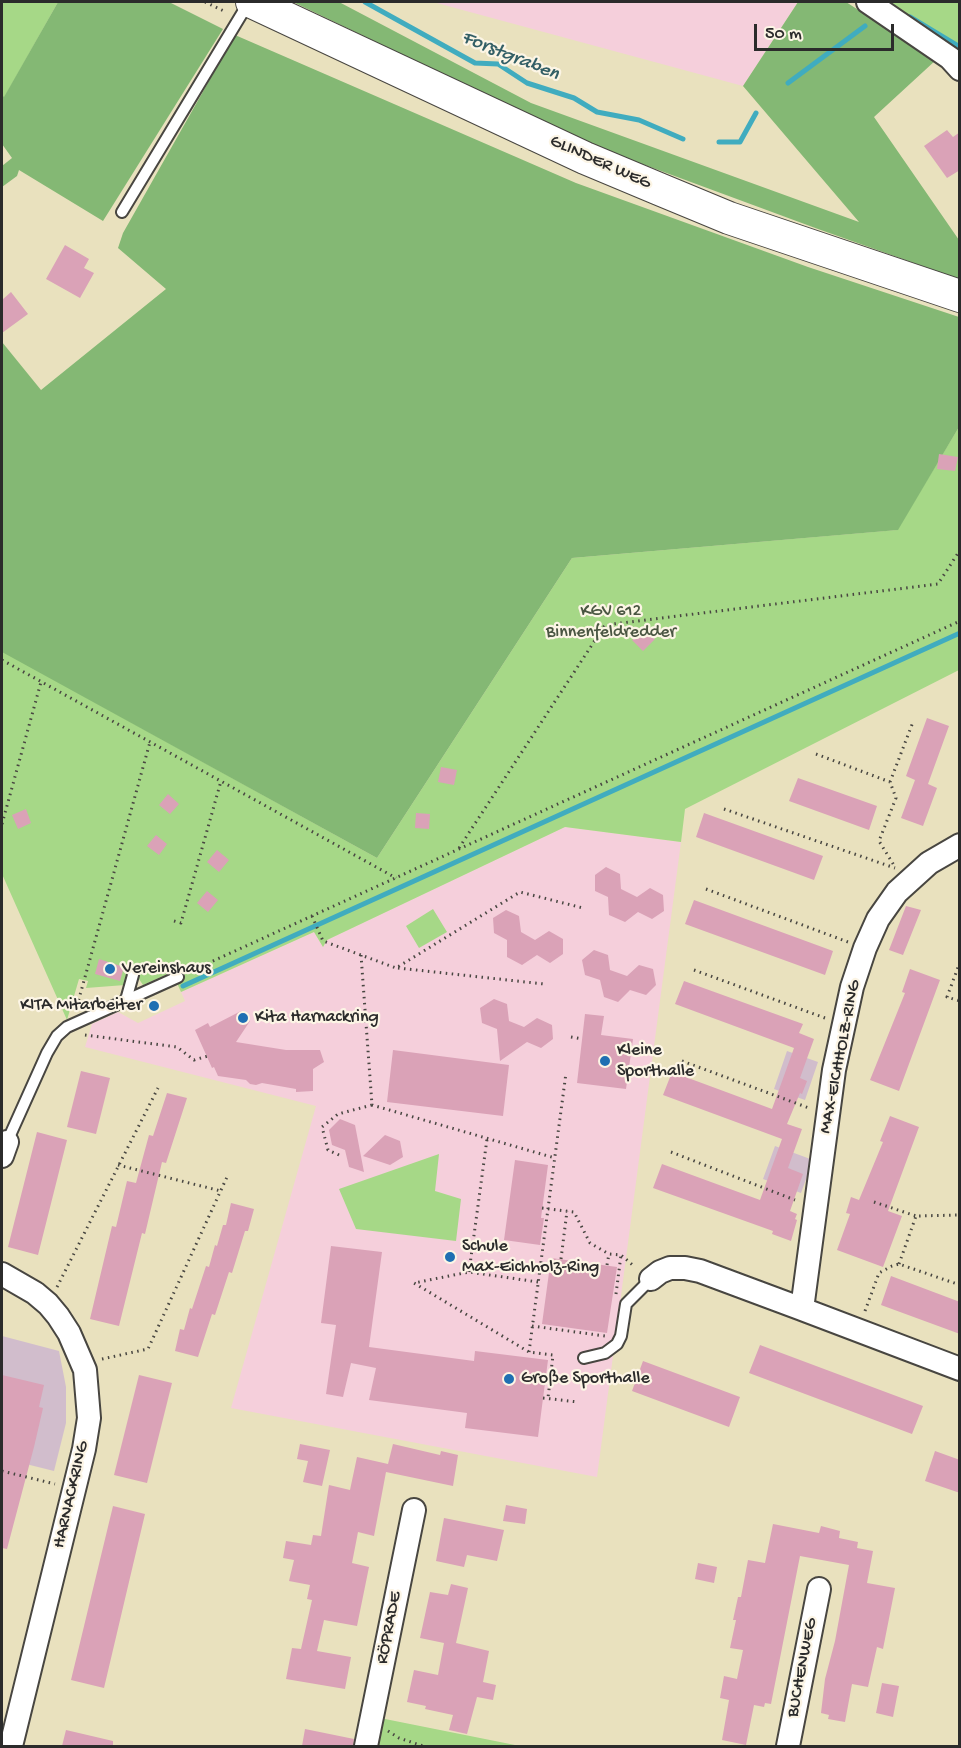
<!DOCTYPE html>
<meta charset="utf-8">
<style>
body{margin:0}
#map{position:relative;width:961px;height:1748px;overflow:hidden;background:#e9e1be;font-family:"Gochi Hand",sans-serif}
canvas{display:block}
.frame{position:absolute;inset:0;border:3px solid #2b2b2b;pointer-events:none}
.scale{position:absolute;left:754px;top:24px;width:140px;height:27px;box-sizing:border-box;border:3px solid #2b2b2b;border-top:0;padding-left:8px;font-size:18px;line-height:21px;white-space:nowrap;color:#2b2b2b;-webkit-text-stroke:4px #fcf5e5;paint-order:stroke}
</style>
<div id="map">
<canvas width="961" height="1748"></canvas>
<div class="frame"></div>
<div class="scale">50 m</div>
</div>
<script>
const ctx = document.querySelector('canvas').getContext('2d');
ctx.lineJoin = 'round';
function paint(path, color) { ctx.fillStyle = color; ctx.fill(path, 'evenodd'); }
const toPath = rows => new Path2D(rows.map(r => 'M' + r).join(''));
function strokePath(path, color, width, dash) { ctx.strokeStyle = color; ctx.lineWidth = width; ctx.lineCap = dash ? 'butt' : 'round'; ctx.setLineDash(dash || []); ctx.stroke(path); }
function label(font, color, halo, rows, align = 'center') {
  ctx.font = font + ' "Gochi Hand",sans-serif'; ctx.lineWidth = 4.5; ctx.setLineDash([]); ctx.textBaseline = 'middle'; ctx.strokeStyle = halo; ctx.fillStyle = color; for (const [text, x, y, turn = 0] of rows) {
    ctx.save(); ctx.translate(x, y); ctx.rotate((+turn || 0) * Math.PI / 180); ctx.textAlign = isNaN(turn) ? turn : align; if (halo) ctx.strokeText(text, 0, 0); ctx.fillText(text, 0, 0); ctx.restore();
  }
}
paint(toPath([
 [433,2,798,2,743,86],
 [565,827,681,842,597,1477,231,1408,316,1106,85,1047,92,1024,118,1012,138,1023,185,1001,181,992,314,932,323,947,327,940]
]), '#f5cfdb');
paint(toPath([
 [787,1051,818,1062,805,1100,774,1089],
 [775,1146,813,1160,801,1193,763,1179],
 [2,1336,59,1351,66,1387,66,1423,54,1471,2,1458]
]), '#d1bdcc');
paint(toPath([
 [2,2,58,2,4,98,2,95],
 [889,2,959,2,959,56],
 [959,427,959,670,685,809,681,842,565,827,327,940,323,947,314,932,181,992,172,972,143,985,137,976,125,985,86,988,88,981,79,979,67,1020,2,874,2,651,377,858,572,558,897,530],
 [433,909,447,932,419,948,406,926],
 [439,1154,435,1191,461,1199,456,1241,356,1229,339,1189],
 [380,1718,520,1746,375,1746]
]), '#a6d887');
paint(toPath([
 [58,2,169,2,223,29,103,221,19,170,17,176,2,187,2,166,12,158,2,144,2,95,4,97],
 [293,2,339,2,531,103,859,222,743,86,798,2,846,2,936,60,874,117,959,240,959,279,818,229,588,144],
 [235,35,576,183,808,267,959,317,959,427,898,530,572,558,377,858,2,652,2,342,41,390,166,289,118,248,123,233]
]), '#84b874');
strokePath(toPath([
 [365,2,475,63,498,64,527,83,574,98,597,112,639,120,683,139],
 [910,17,960,47],
 [788,83,865,26],
 [719,142,740,142,756,113],
 [183,986,960,633]
]), '#40acbf', 5);
paint(toPath([
 [947,130,953,137,960,132,960,170,947,178,924,146],
 [65,245,89,259,84,268,94,273,80,298,46,279],
 [11,292,28,314,2,333,2,300],
 [939,454,958,457,955,471,937,469],
 [644,629,655,639,643,651,632,640],
 [927,718,949,726,928,784,937,788,923,826,901,818,915,780,906,776],
 [441,767,457,770,454,785,438,782],
 [798,778,877,806,869,830,789,801],
 [168,794,179,804,170,814,159,805],
 [26,809,31,823,18,829,12,815],
 [416,813,430,814,429,829,415,828],
 [704,813,823,856,814,880,696,837],
 [156,835,167,844,159,855,147,846],
 [217,850,229,860,219,872,207,862],
 [606,867,620,874,621,889,637,897,650,888,663,895,664,911,652,919,638,912,625,922,609,915,608,897,595,891,595,875],
 [207,891,218,900,208,912,197,903],
 [694,900,833,951,825,975,685,924],
 [906,906,921,910,903,955,889,950],
 [506,910,519,916,521,932,535,940,549,931,563,939,563,954,550,963,537,955,522,965,507,957,507,940,494,933,493,918],
 [594,950,608,955,610,970,627,976,639,965,653,969,656,985,646,995,630,990,618,1002,604,997,600,980,585,975,582,960],
 [99,959,124,967,120,981,95,974],
 [910,969,940,980,899,1091,870,1080,905,993,902,992],
 [684,981,803,1024,799,1033,814,1039,800,1078,807,1081,802,1094,800,1093,787,1124,802,1129,788,1168,803,1174,790,1211,797,1214,795,1219,797,1220,791,1241,772,1234,773,1231,653,1188,662,1164,760,1200,782,1139,663,1095,672,1072,772,1109,794,1048,675,1004],
 [494,999,507,1004,509,1021,524,1027,537,1018,552,1025,553,1039,541,1048,527,1042,500,1061,497,1029,482,1023,480,1008],
 [241,1011,250,1021,236,1042,286,1050,320,1050,324,1062,313,1069,313,1091,296,1092,296,1089,262,1083,256,1085,250,1084,246,1080,218,1076,214,1067,212,1068,195,1030,208,1023,210,1027],
 [585,1014,604,1016,601,1035,633,1039,626,1089,577,1083],
 [393,1050,509,1065,503,1116,387,1102],
 [81,1071,110,1078,96,1134,67,1127],
 [167,1093,187,1098,166,1163,162,1162,145,1234,142,1233,119,1326,90,1319,112,1226,116,1227,127,1181,136,1183,149,1135,153,1136],
 [890,1116,919,1127,888,1211,902,1216,883,1267,837,1250,850,1214,846,1213,851,1197,859,1200,883,1142,880,1141],
 [340,1119,355,1125,364,1172,349,1167,345,1150,332,1145,329,1130],
 [37,1132,67,1140,38,1255,8,1247],
 [385,1135,400,1141,403,1157,390,1165,363,1156],
 [515,1160,548,1165,541,1218,544,1218,540,1245,504,1240],
 [231,1203,254,1209,248,1231,245,1231,232,1273,229,1272,215,1315,212,1314,198,1357,175,1351,180,1329,184,1330,190,1308,192,1309,206,1266,209,1267,215,1245,217,1246,223,1225,226,1225],
 [331,1246,382,1252,369,1347,474,1361,475,1351,548,1360,538,1437,465,1428,467,1413,369,1400,376,1368,351,1363,343,1397,326,1394,336,1325,321,1323],
 [551,1258,617,1267,607,1333,542,1324],
 [891,1276,960,1302,960,1334,881,1305],
 [760,1345,923,1406,912,1434,749,1373],
 [643,1361,740,1397,729,1427,632,1391],
 [2,1375,44,1385,39,1407,43,1408,34,1447,7,1549,2,1548],
 [139,1375,172,1383,147,1483,114,1475],
 [300,1444,330,1450,322,1486,303,1482,308,1461,297,1459],
 [393,1444,440,1455,441,1451,458,1455,453,1486,386,1472,374,1536,358,1532,352,1563,369,1567,357,1626,324,1620,317,1651,351,1657,345,1689,286,1679,292,1648,301,1649,312,1600,307,1599,310,1585,289,1581,294,1560,283,1558,286,1541,311,1545,313,1535,321,1536,329,1485,350,1490,357,1457,388,1464],
 [935,1451,960,1460,960,1493,925,1481],
 [506,1505,527,1509,525,1524,503,1521],
 [113,1506,145,1514,104,1688,71,1680],
 [444,1518,504,1530,497,1561,467,1555,464,1567,436,1561],
 [773,1524,819,1533,821,1526,840,1531,839,1538,858,1542,857,1548,873,1551,867,1583,895,1588,883,1649,877,1647,868,1687,852,1684,845,1722,828,1719,829,1715,821,1713,825,1679,835,1641,849,1565,800,1556,771,1704,765,1703,764,1707,754,1705,746,1745,722,1740,729,1700,720,1698,724,1676,737,1679,743,1650,730,1648,736,1620,733,1620,738,1597,741,1597,748,1560,765,1563],
 [698,1563,717,1567,714,1583,695,1579],
 [451,1584,468,1588,456,1643,489,1651,483,1682,496,1685,493,1700,477,1697,467,1734,449,1730,453,1715,425,1709,426,1706,407,1702,414,1670,438,1675,444,1643,420,1638,430,1592,448,1595],
 [882,1683,899,1686,893,1717,876,1713],
 [305,1729,354,1739,353,1746,302,1746],
 [66,1730,113,1741,113,1746,62,1746]
]), '#daa2b7');
const lane = toPath([
 [122,212,249,2],
 [126,1000,133,975],
 [7,1142,47,1053,57,1036,67,1027,178,977],
 [584,1358,605,1353,617,1344,621,1336,626,1304,651,1279]
]);
const street = toPath([
 [868,2,950,58,960,69],
 [960,845,929,863,897,892,878,919,865,948,852,987,834,1070,802,1309,960,1369],
 [2,1156,7,1142],
 [2,1274,35,1293,48,1304,58,1316,69,1333,85,1370,89,1418,84,1449,11,1746],
 [651,1279,660,1272,670,1268,685,1268,700,1271,802,1309],
 [366,1746,414,1510],
 [788,1746,819,1589]
]);
const secondary = toPath([
 [252,2,585,158,659,189,729,218,960,296]
]);
strokePath(lane, '#484641', 14);
strokePath(street, '#484641', 26);
strokePath(secondary, '#484641', 34);
strokePath(toPath([
 [205,2,226,12],
 [2,660,396,878],
 [816,754,890,782,896,798,879,841,895,867],
 [890,782,913,722],
 [724,809,895,868],
 [2,824,41,682],
 [459,848,605,625,938,584,960,550],
 [706,889,848,942],
 [312,916,323,941,396,968,520,892,583,908],
 [174,921,181,923,221,781],
 [361,955,372,1105,555,1158],
 [960,962,947,997,960,1001],
 [398,968,544,984],
 [694,970,825,1018],
 [191,971,960,621],
 [77,1006,150,742],
 [85,1035,177,1047,194,1060,208,1056],
 [571,1037,582,1039],
 [682,1061,809,1108],
 [671,1152,795,1200],
 [339,1155,328,1150,322,1127,338,1114,372,1105],
 [118,1165,221,1191],
 [874,1202,916,1216],
 [542,1208,574,1212,590,1243,609,1254,621,1255,635,1267],
 [561,1259,567,1211],
 [899,1264,916,1216,960,1215],
 [607,1265,609,1254],
 [540,1267,549,1268],
 [469,1272,487,1139],
 [538,1282,469,1272,414,1283,529,1352,553,1355,548,1398],
 [57,1287,158,1088],
 [616,1294,621,1255],
 [865,1311,879,1273,892,1266,899,1264,960,1285],
 [532,1326,605,1336],
 [529,1352,566,1073],
 [102,1359,148,1349,227,1177],
 [543,1398,578,1402],
 [960,1422,960,1425],
 [2,1471,55,1484],
 [388,1731,399,1738,423,1746]
]), '#484641', 3, [1.5, 4.5]);
strokePath(lane, '#fff', 10);
strokePath(street, '#fff', 22);
strokePath(secondary, '#fff', 32);
for (const [x, y, r, color] of [
 [110,969,6,"#1f6fb2"],
 [154,1006,6,"#1f6fb2"],
 [243,1018,6,"#1f6fb2"],
 [605,1061,6,"#1f6fb2"],
 [450,1257,6,"#1f6fb2"],
 [509,1379,6,"#1f6fb2"]
]) { const dot = new Path2D(); dot.arc(x, y, r, 0, 2 * Math.PI); ctx.fillStyle = color; ctx.fill(dot); strokePath(dot, '#fcf5e5', 2); }
label('18px', '#2b2b2b', '#fcf5e5', [
 ["GLINDER WEG",600,163,24],
 ["MAX-EICHHOLZ-RING",841,1057,-79],
 ["HARNACKRING",72,1495,-77],
 ["RÖPRADE",390,1628,-79],
 ["BUCHENWEG",803,1668,-79]
]);
label('18px', '#4a5642', '#fcf5e5', [
 ["KGV 612",611,612],
 ["Binnenfeldredder",611,633]
]);
label('18px', '#2b2b2b', '#fcf5e5', [
 ["Vereinshaus",122,969],
 ["KITA Mitarbeiter",142,1006,"right"],
 ["Kita Harnackring",255,1018],
 ["Kleine",617,1051],
 ["Sporthalle",617,1072],
 ["Schule",462,1247],
 ["Max-Eichholz-Ring",462,1268],
 ["Große Sporthalle",521,1379]
], 'left');
label('italic 20px', '#335f66', '#fcf5e5', [
 ["Forstgraben",510,57,22]
]);
</script>
